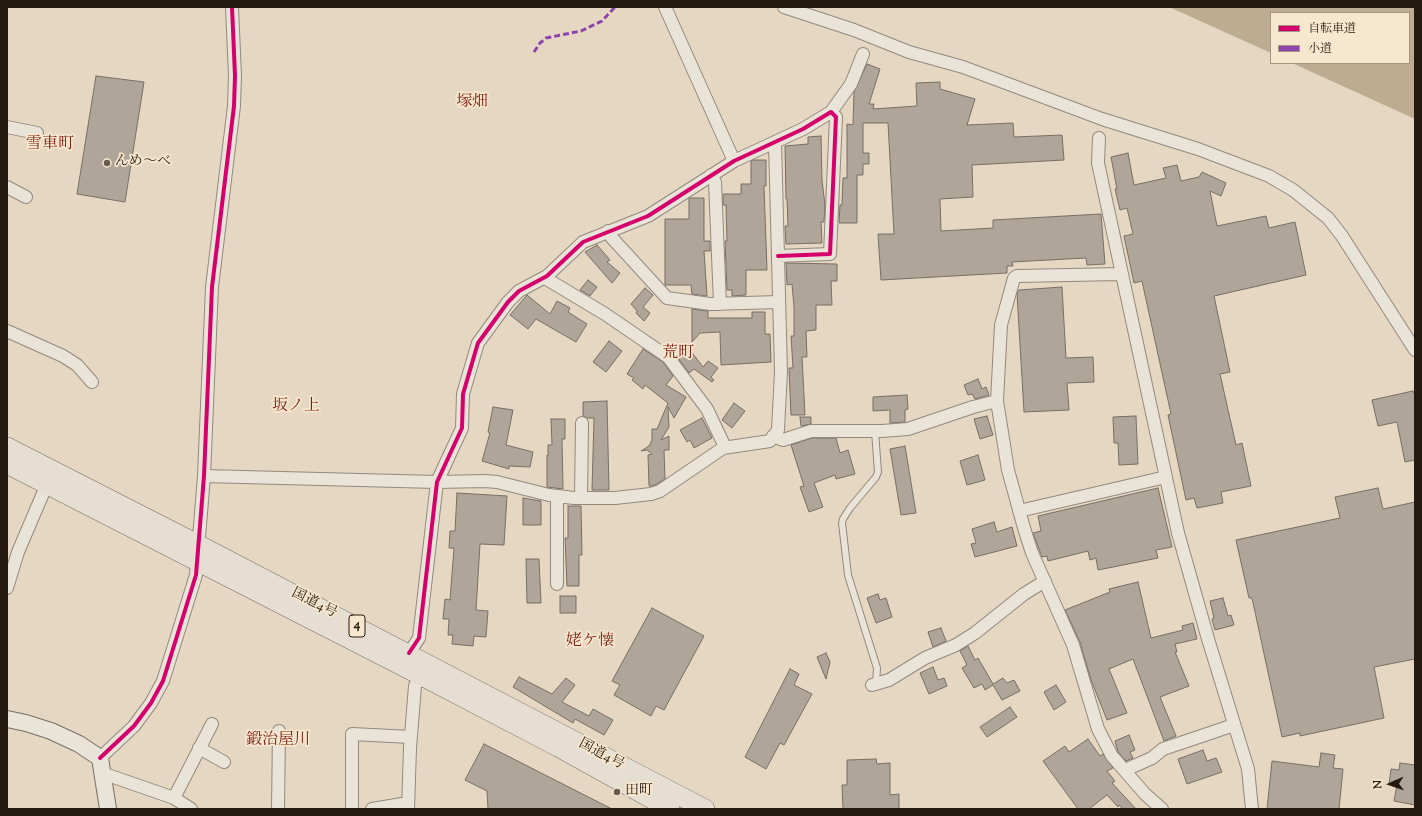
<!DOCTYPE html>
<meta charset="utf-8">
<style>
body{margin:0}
#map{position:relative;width:1422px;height:816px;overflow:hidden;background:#e6d7c3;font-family:"Sorts Mill Goudy","Noto Serif JP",serif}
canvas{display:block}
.frame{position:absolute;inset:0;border:8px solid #241a10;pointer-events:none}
.legend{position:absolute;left:1270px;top:12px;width:140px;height:52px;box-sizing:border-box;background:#f8e7cf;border:1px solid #a39583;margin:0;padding:5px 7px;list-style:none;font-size:12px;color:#241a10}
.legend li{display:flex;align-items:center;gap:8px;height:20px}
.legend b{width:20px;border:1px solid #a39583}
.north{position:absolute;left:1370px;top:764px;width:40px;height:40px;-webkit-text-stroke:3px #f8e7cf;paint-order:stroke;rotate:268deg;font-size:11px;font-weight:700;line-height:16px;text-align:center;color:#241a10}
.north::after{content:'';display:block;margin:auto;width:14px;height:18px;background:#241a10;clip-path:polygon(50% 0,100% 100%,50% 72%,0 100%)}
</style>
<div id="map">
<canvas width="1422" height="816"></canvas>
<div class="frame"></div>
<ul class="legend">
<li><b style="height:5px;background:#d6006c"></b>自転車道</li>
<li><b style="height:5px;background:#8e44ad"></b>小道</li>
</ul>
<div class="north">N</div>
</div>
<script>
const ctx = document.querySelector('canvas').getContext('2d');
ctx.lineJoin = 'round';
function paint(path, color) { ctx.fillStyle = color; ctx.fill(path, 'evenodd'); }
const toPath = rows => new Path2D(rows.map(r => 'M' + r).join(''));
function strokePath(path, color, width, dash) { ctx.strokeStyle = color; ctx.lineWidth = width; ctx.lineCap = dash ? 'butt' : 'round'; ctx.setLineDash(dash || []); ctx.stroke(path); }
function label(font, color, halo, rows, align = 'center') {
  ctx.font = font + ' "Sorts Mill Goudy","Noto Serif JP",serif'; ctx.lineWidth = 3.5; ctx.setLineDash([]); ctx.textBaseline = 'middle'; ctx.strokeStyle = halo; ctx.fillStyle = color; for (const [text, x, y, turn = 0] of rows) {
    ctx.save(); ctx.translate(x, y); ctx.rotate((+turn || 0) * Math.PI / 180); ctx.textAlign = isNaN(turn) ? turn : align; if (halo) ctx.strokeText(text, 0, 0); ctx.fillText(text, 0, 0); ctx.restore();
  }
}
paint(toPath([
 [1169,7,1415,7,1415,119,1292,63,1409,63,1409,13,1271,13,1271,53]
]), '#beac92');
const building = toPath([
 [867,64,880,69,869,104,874,104,873,109,917,106,916,83,940,82,940,89,975,99,967,125,1013,123,1014,137,1062,135,1064,160,972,165,973,197,940,199,941,231,993,228,993,220,1101,214,1105,264,1087,265,1086,258,1012,262,1013,266,1007,266,1007,273,881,280,878,234,894,234,888,123,863,123,863,153,869,153,869,164,863,164,863,175,857,175,857,223,839,223,840,205,842,205,843,178,847,178,847,124,853,125,854,92,867,64],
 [96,76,144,82,125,202,77,194,96,76],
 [821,136,822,180,825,205,824,222,821,222,822,243,786,244,785,226,788,226,787,199,786,199,785,146,808,144,808,137,821,136],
 [1128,153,1134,185,1166,178,1163,168,1177,165,1181,181,1199,177,1202,172,1226,183,1221,196,1210,191,1217,226,1266,216,1269,228,1295,222,1306,275,1214,296,1230,372,1220,374,1236,445,1242,443,1251,486,1221,492,1223,503,1197,508,1194,498,1186,500,1168,415,1171,414,1142,281,1134,283,1124,236,1133,234,1127,208,1120,210,1115,189,1117,189,1111,157,1128,153],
 [753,160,766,160,766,186,764,186,767,270,746,270,746,295,732,296,732,290,727,290,725,241,727,241,726,205,723,205,723,194,741,194,741,184,751,184,751,161,753,160],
 [689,198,704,198,704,241,710,241,710,251,704,251,707,296,692,294,691,285,665,285,665,219,689,219,689,198],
 [597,245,610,260,607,262,620,273,612,283,585,252,597,245],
 [786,263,837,264,837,281,831,281,832,305,816,305,816,330,806,331,807,357,802,357,805,415,791,415,789,368,793,368,791,336,794,336,794,307,792,284,787,285,786,263],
 [588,280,597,287,590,296,580,290,588,280],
 [1062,287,1066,358,1093,357,1094,382,1067,383,1069,410,1024,412,1017,294,1019,290,1062,287],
 [645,288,653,295,643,307,650,313,644,321,636,313,637,311,631,304,645,288],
 [527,295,550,314,557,301,570,308,568,312,587,324,576,342,536,319,528,329,510,315,527,295],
 [692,309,708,311,708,318,752,318,752,312,765,312,765,334,770,334,771,362,721,365,720,332,700,333,692,342,692,309],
 [609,341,622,351,606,372,593,362,609,341],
 [687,346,703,367,708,361,718,368,711,377,714,380,712,382,694,369,689,373,676,355,687,346],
 [643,349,663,362,673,376,666,385,686,397,674,418,668,407,669,427,661,440,669,436,669,450,664,450,665,479,653,486,649,486,648,455,652,454,647,450,641,451,649,446,652,440,652,429,657,429,668,403,645,385,643,389,632,380,634,378,627,374,643,349],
 [978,379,982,389,986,387,989,395,975,399,972,394,968,395,964,385,978,379],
 [1413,391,1415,395,1415,460,1405,462,1397,422,1378,426,1372,400,1413,391],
 [907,395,908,409,905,410,905,422,890,423,890,410,873,411,873,397,907,395],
 [607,401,609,490,592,490,594,418,588,418,583,416,583,402,607,401],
 [734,403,745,411,732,428,722,420,734,403],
 [493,407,513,410,506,445,533,452,530,467,509,466,509,469,482,461,490,433,488,432,493,407],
 [987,416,993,435,980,439,974,419,987,416],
 [1136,416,1138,464,1119,465,1118,443,1114,443,1113,417,1136,416],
 [800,417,811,417,811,424,801,426,800,417],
 [702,418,712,438,694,448,690,440,687,442,680,430,702,418],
 [551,419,565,419,565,439,562,439,563,489,547,487,547,455,548,456,548,445,552,445,551,419],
 [812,438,836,438,840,453,848,450,855,474,836,479,835,475,814,483,823,507,809,512,800,487,804,486,791,445,812,438],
 [905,446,916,513,901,515,890,449,905,446],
 [978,455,985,480,967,485,960,461,978,455],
 [1158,488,1172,547,1156,550,1158,558,1098,570,1096,558,1090,560,1088,551,1048,561,1047,556,1042,557,1033,533,1041,531,1038,516,1158,488],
 [1378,488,1383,509,1415,502,1415,659,1374,667,1384,718,1300,736,1300,733,1282,737,1252,598,1249,598,1236,540,1340,518,1335,497,1378,488],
 [457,493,507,496,504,545,480,544,476,610,488,611,486,637,474,636,473,646,452,644,453,635,448,635,449,619,443,619,445,599,450,600,454,548,449,548,450,531,455,531,457,493],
 [523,498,541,501,541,525,523,525,523,498],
 [568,506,581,506,582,555,579,555,579,586,567,586,565,538,568,538,568,506],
 [994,522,997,532,1012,527,1017,546,975,557,971,544,976,543,972,529,994,522],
 [526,559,539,559,541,603,527,603,526,559],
 [1138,582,1151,638,1183,630,1182,626,1193,623,1197,639,1175,644,1177,652,1175,652,1189,686,1160,697,1176,736,1164,741,1133,659,1109,669,1127,713,1107,720,1091,680,1080,642,1065,610,1110,592,1109,589,1138,582],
 [878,594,880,600,886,598,892,617,876,623,867,598,878,594],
 [560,596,576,596,576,613,560,613,560,596],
 [1223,598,1228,616,1231,615,1234,625,1215,630,1212,619,1214,618,1210,601,1223,598],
 [652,608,704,636,664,710,656,706,651,716,614,695,620,685,612,681,652,608],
 [941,628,946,641,933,647,928,632,941,628],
 [968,646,975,660,978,658,993,684,1003,678,1007,683,1014,680,1020,691,1002,700,993,685,985,690,982,684,974,688,962,668,967,665,960,651,968,646],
 [826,653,830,662,826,679,817,657,826,653],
 [933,667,938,680,944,678,947,686,929,694,920,673,933,667],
 [790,669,799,674,794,685,812,694,784,745,780,743,766,769,745,757,790,669],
 [519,677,552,694,566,678,575,685,562,702,589,716,593,709,613,720,604,735,575,719,573,723,513,687,519,677],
 [1056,685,1066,702,1054,710,1044,692,1056,685],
 [1010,707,1017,717,987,737,980,727,1010,707],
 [1129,735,1135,750,1130,752,1133,758,1126,761,1118,752,1115,741,1129,735],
 [1088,739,1100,756,1103,754,1113,768,1107,771,1115,781,1112,783,1136,809,1123,809,1119,805,1118,807,1107,795,1089,809,1078,809,1043,761,1065,746,1069,752,1088,739],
 [484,744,612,809,488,809,487,791,465,780,484,744],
 [1203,750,1207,761,1216,758,1222,772,1187,784,1178,759,1203,750],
 [1321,753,1335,755,1333,768,1343,769,1339,809,1267,809,1272,761,1319,767,1321,753],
 [876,759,877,764,890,763,890,795,899,794,899,809,843,809,842,785,847,785,847,760,876,759],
 [1400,763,1415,765,1415,805,1394,801,1397,785,1389,784,1391,769,1399,770,1400,763]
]);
paint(building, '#afa598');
strokePath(building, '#776f64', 1);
const service = toPath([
 [875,431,878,472,876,477,850,508,843,519,842,523,848,575,877,668,876,684]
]);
const minor = toPath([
 [665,7,734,161],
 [784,7,854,30,909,52,963,67,1102,119,1198,149,1269,176,1293,190,1328,218,1342,236,1415,350],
 [831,112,851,84,863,54],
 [7,127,37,133],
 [1099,138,1098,163,1178,533,1208,639,1248,769,1252,809],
 [711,175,715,182,720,304],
 [7,187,26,197],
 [608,231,612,238,667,298,710,304,779,302],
 [1120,274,1017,276,1014,278,1001,325,997,401,1008,470,1024,528,1032,553,1073,645,1098,729,1112,756,1145,794,1162,809],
 [545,278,605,314,668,357,707,409,725,447],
 [7,331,63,356,77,365,92,382],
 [773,436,783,440,811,431,882,431,908,429,973,407,997,401],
 [204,476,437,482,485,481,497,482,549,495,574,498,615,498,651,494,660,491,723,448,770,441,778,430,781,372,775,142],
 [557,496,557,584],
 [581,498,582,423],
 [1019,511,1166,477],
 [7,588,18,552,47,484],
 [409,653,419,638,437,482,462,428,463,394,475,353,478,343,508,302,519,291,547,276,583,242,648,216,734,161,803,129,831,112,836,117,830,254,778,256],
 [872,685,889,680,925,658,956,645,975,633,1024,594,1045,581],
 [199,748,224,762],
 [100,758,134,726,151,703,163,681,196,575,204,476,212,287,234,106,235,76,232,7],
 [1125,770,1152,758,1163,749,1234,725],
 [102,773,174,798,191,809],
 [174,798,212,724],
 [278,809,279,731],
 [352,809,352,734,411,737],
 [372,809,408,803],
 [408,809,410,748,415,686,420,675]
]);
const secondary = toPath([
 [7,719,26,723,51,731,79,744,100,758,108,809]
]);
const trunk = toPath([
 [7,447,199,545,705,809],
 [7,464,420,675,558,747,670,809]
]);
strokePath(service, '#92897d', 8);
strokePath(minor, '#92897d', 14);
strokePath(secondary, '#776f64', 18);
strokePath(trunk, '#776f64', 20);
strokePath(service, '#eae3d8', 6);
strokePath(minor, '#eae3d8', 12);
strokePath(secondary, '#eae3d8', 16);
strokePath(trunk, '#e6ded2', 19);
strokePath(toPath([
 [534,52,540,43,546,38,581,31,602,21,615,7]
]), '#8e44ad', 3, [6, 3]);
strokePath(toPath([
 [409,653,419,638,437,482,462,428,463,394,475,353,478,343,508,302,519,291,547,276,583,242,648,216,734,161,803,129,831,112,836,117,830,254,778,256],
 [100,758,134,726,151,703,163,681,196,575,204,476,212,287,234,106,235,76,232,7]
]), '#d6006c', 4);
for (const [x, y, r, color] of [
 [107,163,4,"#685c4f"],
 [617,792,4,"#685c4f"]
]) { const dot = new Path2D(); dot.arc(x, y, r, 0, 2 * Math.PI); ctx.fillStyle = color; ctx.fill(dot); strokePath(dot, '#f8e7cf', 1.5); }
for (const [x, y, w] of [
 [357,626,16]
]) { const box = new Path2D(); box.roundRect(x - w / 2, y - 11, w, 22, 3); ctx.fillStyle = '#f8e7cf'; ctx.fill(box); strokePath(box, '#241a10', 1); }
label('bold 13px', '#241a10', null, [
 ["4",357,626]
]);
label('14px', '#241a10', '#f8e7cf', [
 ["んめ～べ",115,163],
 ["田町",625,792]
], 'left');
label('14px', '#241a10', '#f8e7cf', [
 ["国道4号",314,604,27],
 ["国道4号",601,755,28]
]);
label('16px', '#7a1f14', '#f8e7cf', [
 ["塚畑",472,103],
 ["雪車町",50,145],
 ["荒町",678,354],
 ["坂ノ上",296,407],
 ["姥ケ懐",590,642],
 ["鍛治屋川",278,741]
]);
</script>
